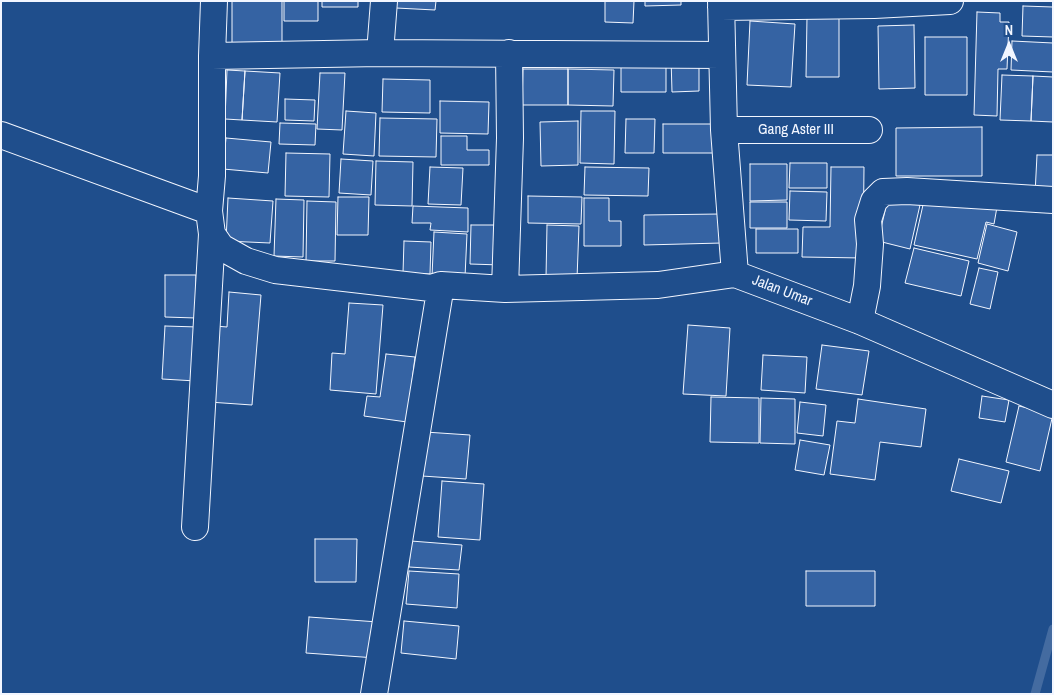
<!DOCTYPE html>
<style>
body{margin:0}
#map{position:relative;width:1054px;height:695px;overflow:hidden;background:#1f4e8c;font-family:"Archivo Narrow",sans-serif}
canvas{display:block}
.frame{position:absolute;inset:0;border:2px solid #f2f6ff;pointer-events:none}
.north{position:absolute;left:984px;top:20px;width:50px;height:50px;-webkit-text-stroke:4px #1f4e8c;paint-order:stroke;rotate:0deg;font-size:14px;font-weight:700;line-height:20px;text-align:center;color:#f2f6ff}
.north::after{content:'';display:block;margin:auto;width:18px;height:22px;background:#f2f6ff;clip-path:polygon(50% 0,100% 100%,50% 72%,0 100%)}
</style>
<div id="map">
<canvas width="1054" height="695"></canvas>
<div class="frame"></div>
<div class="north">N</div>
</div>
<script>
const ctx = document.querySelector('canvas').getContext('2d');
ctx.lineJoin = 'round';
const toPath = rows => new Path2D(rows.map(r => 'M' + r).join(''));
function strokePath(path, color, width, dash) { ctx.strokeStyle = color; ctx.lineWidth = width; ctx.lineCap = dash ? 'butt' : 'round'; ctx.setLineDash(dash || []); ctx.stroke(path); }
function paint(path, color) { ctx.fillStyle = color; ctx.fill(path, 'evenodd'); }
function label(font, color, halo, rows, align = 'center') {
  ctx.font = font + ' "Archivo Narrow",sans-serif'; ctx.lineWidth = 4; ctx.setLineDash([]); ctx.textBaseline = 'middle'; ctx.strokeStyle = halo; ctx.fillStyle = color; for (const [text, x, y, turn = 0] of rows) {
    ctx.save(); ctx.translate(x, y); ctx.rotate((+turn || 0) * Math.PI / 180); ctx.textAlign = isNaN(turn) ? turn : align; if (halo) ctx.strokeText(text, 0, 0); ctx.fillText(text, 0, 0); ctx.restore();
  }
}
strokePath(toPath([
 [1035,694,1053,629]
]), '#446ba0', 9);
const building = toPath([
 [232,1,282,1,282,48,232,47,232,1],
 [284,1,318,1,318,21,284,21,284,1],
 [322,1,358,1,358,7,322,7,322,1],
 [397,1,436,1,435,10,396,8,397,1],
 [605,1,634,1,633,23,605,22,605,1],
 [645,1,681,1,681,5,645,6,645,1],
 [1023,6,1053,7,1053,37,1022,36,1023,6],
 [977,12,1000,13,1000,22,1009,22,1007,69,998,69,997,116,974,115,977,12],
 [807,17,839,18,839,77,806,77,807,17],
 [750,21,795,24,791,87,747,85,750,21],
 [914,25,915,88,879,89,878,26,914,25],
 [925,37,967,37,967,95,925,95,925,37],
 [1012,41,1053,43,1053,72,1011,70,1012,41],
 [699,57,699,91,672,92,671,58,699,57],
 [621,60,666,60,666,92,621,92,621,60],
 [523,69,568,69,568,105,522,105,523,69],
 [568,69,614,70,613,106,568,105,568,69],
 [227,70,245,71,242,120,225,119,227,70],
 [245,71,280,73,277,122,242,120,245,71],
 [320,73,345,73,342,130,317,129,320,73],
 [1002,75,1033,76,1031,121,1000,120,1002,75],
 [1033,76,1053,77,1053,122,1031,121,1033,76],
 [383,79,430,80,430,113,382,112,383,79],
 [285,99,315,100,314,121,285,120,285,99],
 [440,101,489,102,488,134,440,133,440,101],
 [346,111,376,113,374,156,343,154,346,111],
 [581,111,615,111,614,164,580,163,581,111],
 [380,118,437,119,436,157,379,156,380,118],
 [626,119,655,119,654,153,625,153,626,119],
 [578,121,578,165,541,166,540,122,578,121],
 [280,123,316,124,315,145,279,144,280,123],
 [663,124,715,124,715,153,663,153,663,124],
 [982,127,982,176,896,176,896,128,982,127],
 [441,136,467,136,467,150,489,150,489,165,441,165,441,136],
 [226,138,271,142,268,173,223,169,226,138],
 [286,153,330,154,329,197,285,196,286,153],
 [1037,155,1053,155,1053,195,1035,194,1037,155],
 [341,159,373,161,371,195,339,193,341,159],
 [376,161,413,162,412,206,375,205,376,161],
 [790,163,827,163,827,188,789,188,790,163],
 [750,164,787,164,787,200,750,201,750,164],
 [430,167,463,168,461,205,428,204,430,167],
 [585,167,649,168,648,196,584,195,585,167],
 [831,167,864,167,863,258,802,257,803,227,830,227,831,167],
 [790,191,827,192,826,221,789,220,790,191],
 [528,196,582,197,581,224,528,223,528,196],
 [925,196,997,207,994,224,986,222,977,259,914,245,925,196],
 [338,197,369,197,368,235,337,235,338,197],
 [228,198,273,201,270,243,226,241,228,198],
 [584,198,609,198,609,221,621,221,621,246,584,246,584,198],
 [888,198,920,205,910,249,878,241,888,198],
 [276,199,304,200,303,257,274,256,276,199],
 [307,201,336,202,335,261,306,261,307,201],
 [750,202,787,202,787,228,750,228,750,202],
 [413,206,468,208,468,232,430,230,431,223,412,223,413,206],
 [721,214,722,243,644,245,644,215,721,214],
 [987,224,1017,232,1008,271,978,263,987,224],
 [471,225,502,225,501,265,470,264,471,225],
 [547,225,579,226,577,279,546,278,547,225],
 [756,229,798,229,798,253,756,253,756,229],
 [434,232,467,234,465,277,432,276,434,232],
 [404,241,431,242,430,274,403,273,404,241],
 [914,248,969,261,961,296,905,283,914,248],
 [979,268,998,272,990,309,970,304,979,268],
 [165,275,196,275,196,318,165,317,165,275],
 [229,292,261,295,252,405,209,402,215,326,227,327,229,292],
 [349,303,383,305,376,394,330,390,332,353,345,354,349,303],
 [688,325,730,328,726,396,683,394,688,325],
 [165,326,198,327,196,381,162,379,165,326],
 [822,345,869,351,862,395,816,389,822,345],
 [386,354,415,357,407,422,364,416,367,396,380,397,386,354],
 [763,355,807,357,805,393,761,390,763,355],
 [982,396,1009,400,1005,422,979,418,982,396],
 [711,397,759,398,759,443,710,442,711,397],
 [761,398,795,399,795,444,760,443,761,398],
 [858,399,926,409,921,447,880,442,875,480,830,474,837,421,855,423,858,399],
 [800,402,826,405,823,436,797,433,800,402],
 [1019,406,1053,414,1040,471,1006,462,1019,406],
 [425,432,470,435,466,479,422,476,425,432],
 [800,440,830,445,824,475,795,470,800,440],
 [959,459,1009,471,1001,503,951,491,959,459],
 [442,481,484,484,480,540,438,537,442,481],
 [315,539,357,539,356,582,315,582,315,539],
 [411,541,462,545,459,570,409,567,411,541],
 [409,571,459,574,457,608,406,604,409,571],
 [806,571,875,571,875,606,806,606,806,571],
 [309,617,378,622,376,658,306,653,309,617],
 [404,621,459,626,456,659,401,653,404,621]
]);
paint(building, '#3563a3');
strokePath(building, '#f2f6ff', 1);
const street = toPath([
 [214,1,212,56,212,176,209,211,212,234,221,247,246,261,275,270,431,288,441,285,505,289,658,285,735,274],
 [721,1,724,130,735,274,860,321,1053,405],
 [721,7,874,5,950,1],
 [380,53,384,1],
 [212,56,380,53,722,55],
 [724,130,869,130],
 [1,135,209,211],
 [505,289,510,138,509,53],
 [860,321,867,286,870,244,868,220,874,201,883,192,907,191,1053,200],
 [195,527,212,234],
 [374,694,441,285]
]);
strokePath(street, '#f2f6ff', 28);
strokePath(street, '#1f4e8c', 26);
label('15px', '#f2f6ff', '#1f4e8c', [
 ["Gang Aster III",796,130],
 ["Jalan Umar",782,291,21]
]);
</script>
